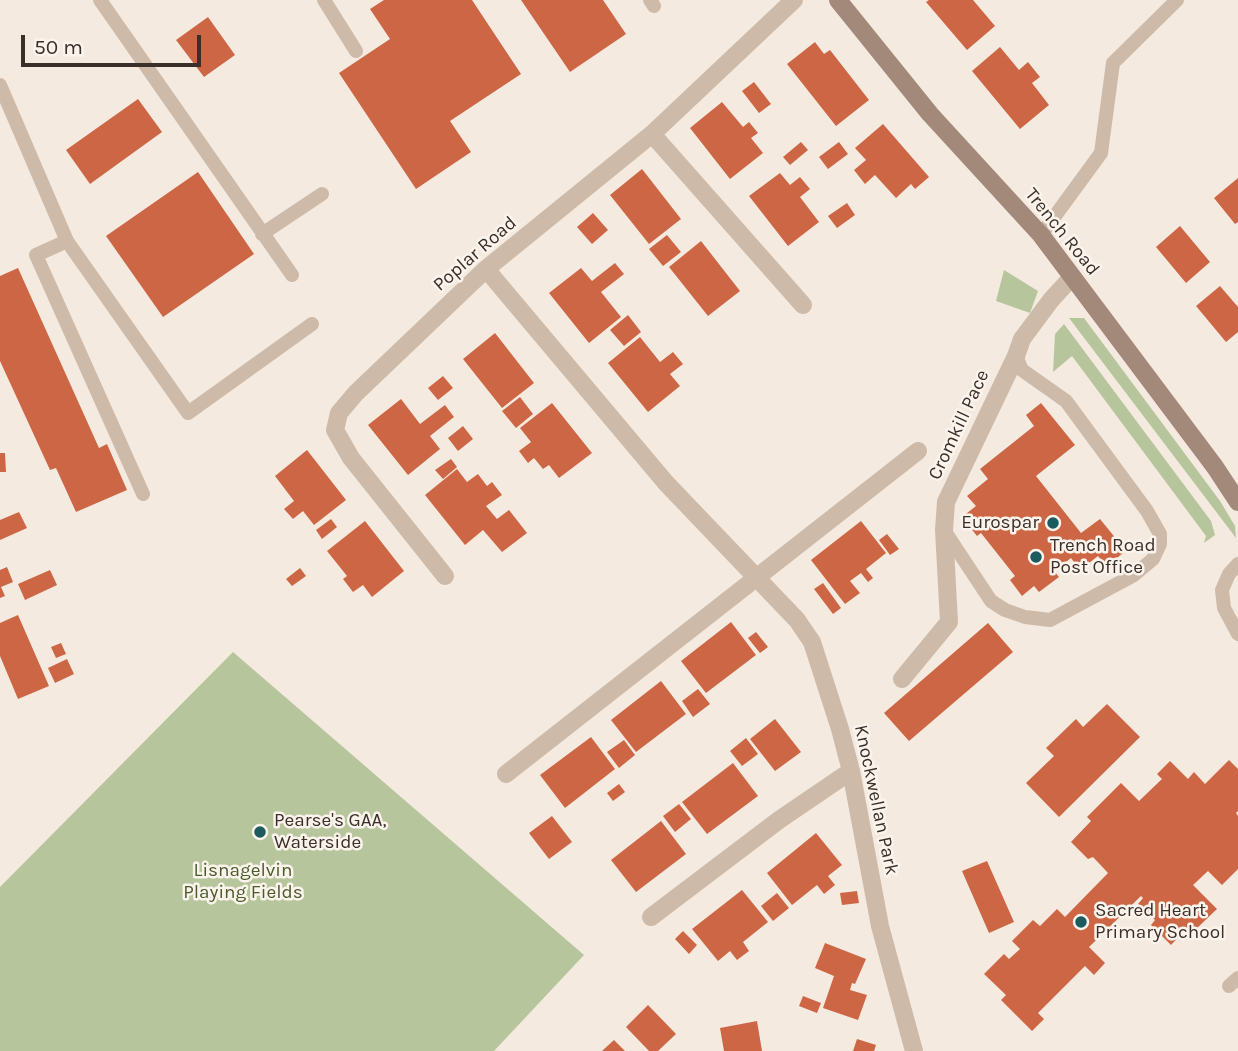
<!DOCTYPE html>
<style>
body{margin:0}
#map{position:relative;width:1238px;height:1051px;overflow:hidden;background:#f4eadf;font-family:Karla,sans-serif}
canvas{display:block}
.scale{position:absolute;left:21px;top:35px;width:180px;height:32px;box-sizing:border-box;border:4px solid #3b2f29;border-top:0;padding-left:9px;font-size:21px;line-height:24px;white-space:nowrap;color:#3b2f29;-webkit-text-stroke:5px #fbf4ec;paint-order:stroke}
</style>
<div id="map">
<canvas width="1238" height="1051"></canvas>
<div class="scale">50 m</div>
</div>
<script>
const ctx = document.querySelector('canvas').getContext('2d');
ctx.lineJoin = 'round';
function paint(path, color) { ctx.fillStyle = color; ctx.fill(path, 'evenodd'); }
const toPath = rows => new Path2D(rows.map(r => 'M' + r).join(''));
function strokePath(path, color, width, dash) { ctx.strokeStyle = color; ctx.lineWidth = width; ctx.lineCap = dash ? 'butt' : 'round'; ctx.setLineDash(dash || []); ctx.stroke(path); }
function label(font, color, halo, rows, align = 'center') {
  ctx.font = font + ' Karla,sans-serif'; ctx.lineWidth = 5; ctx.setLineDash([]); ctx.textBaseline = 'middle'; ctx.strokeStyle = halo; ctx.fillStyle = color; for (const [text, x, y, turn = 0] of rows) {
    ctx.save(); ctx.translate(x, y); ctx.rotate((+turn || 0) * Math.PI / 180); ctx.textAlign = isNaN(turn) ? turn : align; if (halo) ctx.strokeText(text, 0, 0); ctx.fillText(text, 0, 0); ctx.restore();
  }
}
paint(toPath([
 [1004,270,1038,291,1030,313,996,301],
 [1069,318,1084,318,1220,501,1235,526,1236,538],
 [1064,324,1211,521,1215,535,1204,543,1206,536,1072,356,1053,372,1055,334],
 [233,652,584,955,494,1051,0,1051,0,887]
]), '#b7c59d');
paint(toPath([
 [384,0,472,0,521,74,450,121,471,152,416,189,339,73,390,39,370,9],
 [521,0,603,0,626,34,570,72],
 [929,0,973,0,995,26,967,50,926,2],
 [208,17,235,55,204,77,176,40],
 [815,42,824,54,830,50,869,100,836,126,787,64],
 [1000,47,1019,70,1028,62,1040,77,1032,83,1049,105,1020,129,972,71],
 [754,82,771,104,759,113,742,91],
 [138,99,162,132,90,184,66,150],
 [722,102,743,127,749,122,758,133,751,138,763,153,730,179,690,128],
 [883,124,929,177,915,189,911,184,896,198,875,175,865,184,854,170,866,160,855,148],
 [801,142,808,150,790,165,783,157],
 [839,142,848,154,828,169,819,157],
 [642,169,681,219,649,244,610,195],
 [198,172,254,254,163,317,106,236],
 [780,173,790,185,800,177,810,189,800,197,819,222,788,246,749,196],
 [1238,178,1238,222,1235,224,1214,198],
 [847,203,855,215,837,228,828,216],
 [593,213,608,230,592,244,577,227],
 [1180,226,1210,262,1186,283,1156,247],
 [667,235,681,252,663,266,649,249],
 [701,241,740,291,708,316,669,267],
 [615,263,624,274,601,292,621,317,589,343,549,293,581,268,592,281],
 [18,268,99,448,107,444,127,490,76,512,56,468,50,470,0,361,0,276],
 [1220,286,1238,307,1238,332,1226,342,1196,306],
 [628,315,641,332,624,346,610,330],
 [495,333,534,383,502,408,463,359],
 [640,337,660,362,673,352,683,364,670,374,680,386,648,412,608,363],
 [443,376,453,388,438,400,428,388],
 [520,397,533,414,516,428,502,411],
 [401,399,420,424,445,405,454,417,430,436,440,449,408,475,368,425],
 [552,403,592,453,559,478,549,465,543,469,534,458,528,463,519,451,531,442,520,428],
 [1041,403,1075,445,1036,476,1081,533,1100,519,1126,551,1106,566,1098,556,1080,570,1071,558,1054,571,1059,577,1039,592,1034,586,1022,596,1010,580,1015,576,981,533,977,536,962,517,976,506,967,496,988,479,980,469,1034,426,1026,415],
 [463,426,473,439,458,451,448,438],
 [307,450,346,500,314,525,303,511,293,519,284,509,294,501,275,476],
 [0,453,5,453,6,472,0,472],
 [451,459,457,467,443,479,435,470],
 [457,469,467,482,478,474,487,486,492,482,502,495,486,506,497,519,509,510,527,533,502,552,483,530,465,545,425,495],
 [19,512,27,528,0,540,0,520],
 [331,519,337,527,322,539,316,530],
 [365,521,404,571,372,597,363,585,353,592,343,579,347,576,327,551],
 [861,521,886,553,866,569,873,578,868,582,861,573,850,581,860,593,845,604,811,560],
 [887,534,899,549,890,555,879,540],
 [7,567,13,582,1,587,5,596,0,598,0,570],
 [300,568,306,576,292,586,286,579],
 [50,570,57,585,25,600,18,584],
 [823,583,841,608,833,614,814,589],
 [18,615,49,686,18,699,0,656,0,623],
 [731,622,756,655,706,693,681,661],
 [988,623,1013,652,909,741,884,713],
 [756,632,768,647,760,653,748,638],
 [61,643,66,654,56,658,51,647],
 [67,659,74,674,55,683,48,668],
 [661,681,686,714,636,752,611,720],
 [698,689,710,704,693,717,682,701],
 [1107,704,1140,737,1059,817,1026,783,1054,756,1046,748,1076,719,1083,727],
 [775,719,801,752,775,771,750,739],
 [591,737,615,769,565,808,540,775],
 [746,738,758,754,742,766,730,751],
 [624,740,635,755,619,768,607,752],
 [1229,760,1238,769,1238,811,1236,813,1238,816,1238,869,1222,885,1208,871,1193,885,1217,909,1195,930,1190,925,1171,945,1151,925,1155,920,1138,904,1143,898,1141,896,1089,947,1105,963,1094,975,1085,966,1038,1013,1044,1019,1032,1031,1001,1000,1006,995,984,974,1004,954,1009,959,1020,949,1012,941,1033,920,1040,926,1057,909,1065,917,1108,873,1093,857,1088,859,1071,842,1091,821,1087,817,1121,783,1139,801,1162,779,1157,774,1170,761,1188,779,1194,772,1205,784],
 [733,763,758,796,707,834,682,802],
 [619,784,625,792,613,801,607,793],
 [679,804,691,819,675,832,663,816],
 [552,816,572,842,549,859,529,833],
 [661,821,686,854,636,892,611,860],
 [816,833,842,865,828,876,835,885,824,894,817,885,792,905,767,873],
 [987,861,1014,922,989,933,962,871],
 [742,890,768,922,743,942,749,951,737,960,730,951,718,961,692,929],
 [857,891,859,903,842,905,840,893],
 [777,893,789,908,773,921,761,906],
 [683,931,697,945,689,954,675,939],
 [825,943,866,959,855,984,852,983,850,990,867,995,858,1020,823,1008,834,976,815,968],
 [803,996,821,1003,817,1013,799,1006],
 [648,1005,676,1034,658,1051,649,1051,626,1027],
 [757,1021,762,1051,724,1051,720,1028],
 [857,1039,876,1045,874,1051,853,1051],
 [614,1040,625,1051,602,1051]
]), '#cd6644');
strokePath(toPath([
 [100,0,292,275],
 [324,0,356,51],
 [650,0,654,6],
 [0,85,67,241,188,413,312,324],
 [262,234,322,194],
 [1041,235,1101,153,1113,63,1177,0],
 [67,241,36,255,143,494],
 [944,530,991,601,1005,610,1025,617,1050,620,1134,575,1153,559,1160,544,1160,534,1147,511,1066,401,1022,370,1016,356],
 [1238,564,1229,574,1222,590,1224,608,1238,634],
 [1229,986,1238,978]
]), '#cebaa9', 14);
strokePath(toPath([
 [652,134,803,305],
 [486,269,666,483,797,620,812,642,840,729,851,771,880,926,914,1051],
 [445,576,351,458,335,430,339,413,356,393,486,269,652,134,794,0],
 [902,679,949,622,944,530,946,502,1016,356,1022,339,1051,300,1072,277],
 [506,774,918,451],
 [651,917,779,820,851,771]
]), '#cebaa9', 18);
strokePath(toPath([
 [838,0,930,114,1041,235,1215,467,1238,502]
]), '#a2897a', 18);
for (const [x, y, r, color] of [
 [1053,523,7,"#1c5b5f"],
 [1036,557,7,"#1c5b5f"],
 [260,832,7,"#1c5b5f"],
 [1081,922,7,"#1c5b5f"]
]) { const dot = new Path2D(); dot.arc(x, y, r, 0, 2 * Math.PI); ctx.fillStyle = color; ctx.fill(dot); strokePath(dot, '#fbf4ec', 2.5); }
label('19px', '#3b2f29', '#fbf4ec', [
 ["Trench Road",1062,232,51],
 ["Poplar Road",475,254,-41],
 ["Cromkill Pace",959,425,-65],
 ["Knockwellan Park",876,800,78]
]);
label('19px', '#3b2f29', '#fbf4ec', [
 ["Eurospar",1039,523,"right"],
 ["Trench Road",1050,546],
 ["Post Office",1050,568],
 ["Pearse's GAA,",274,821],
 ["Waterside",274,843],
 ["Sacred Heart",1095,911],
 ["Primary School",1095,933]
], 'left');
label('19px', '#495b2b', '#fbf4ec', [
 ["Lisnagelvin",243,871],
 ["Playing Fields",243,893]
]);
</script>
